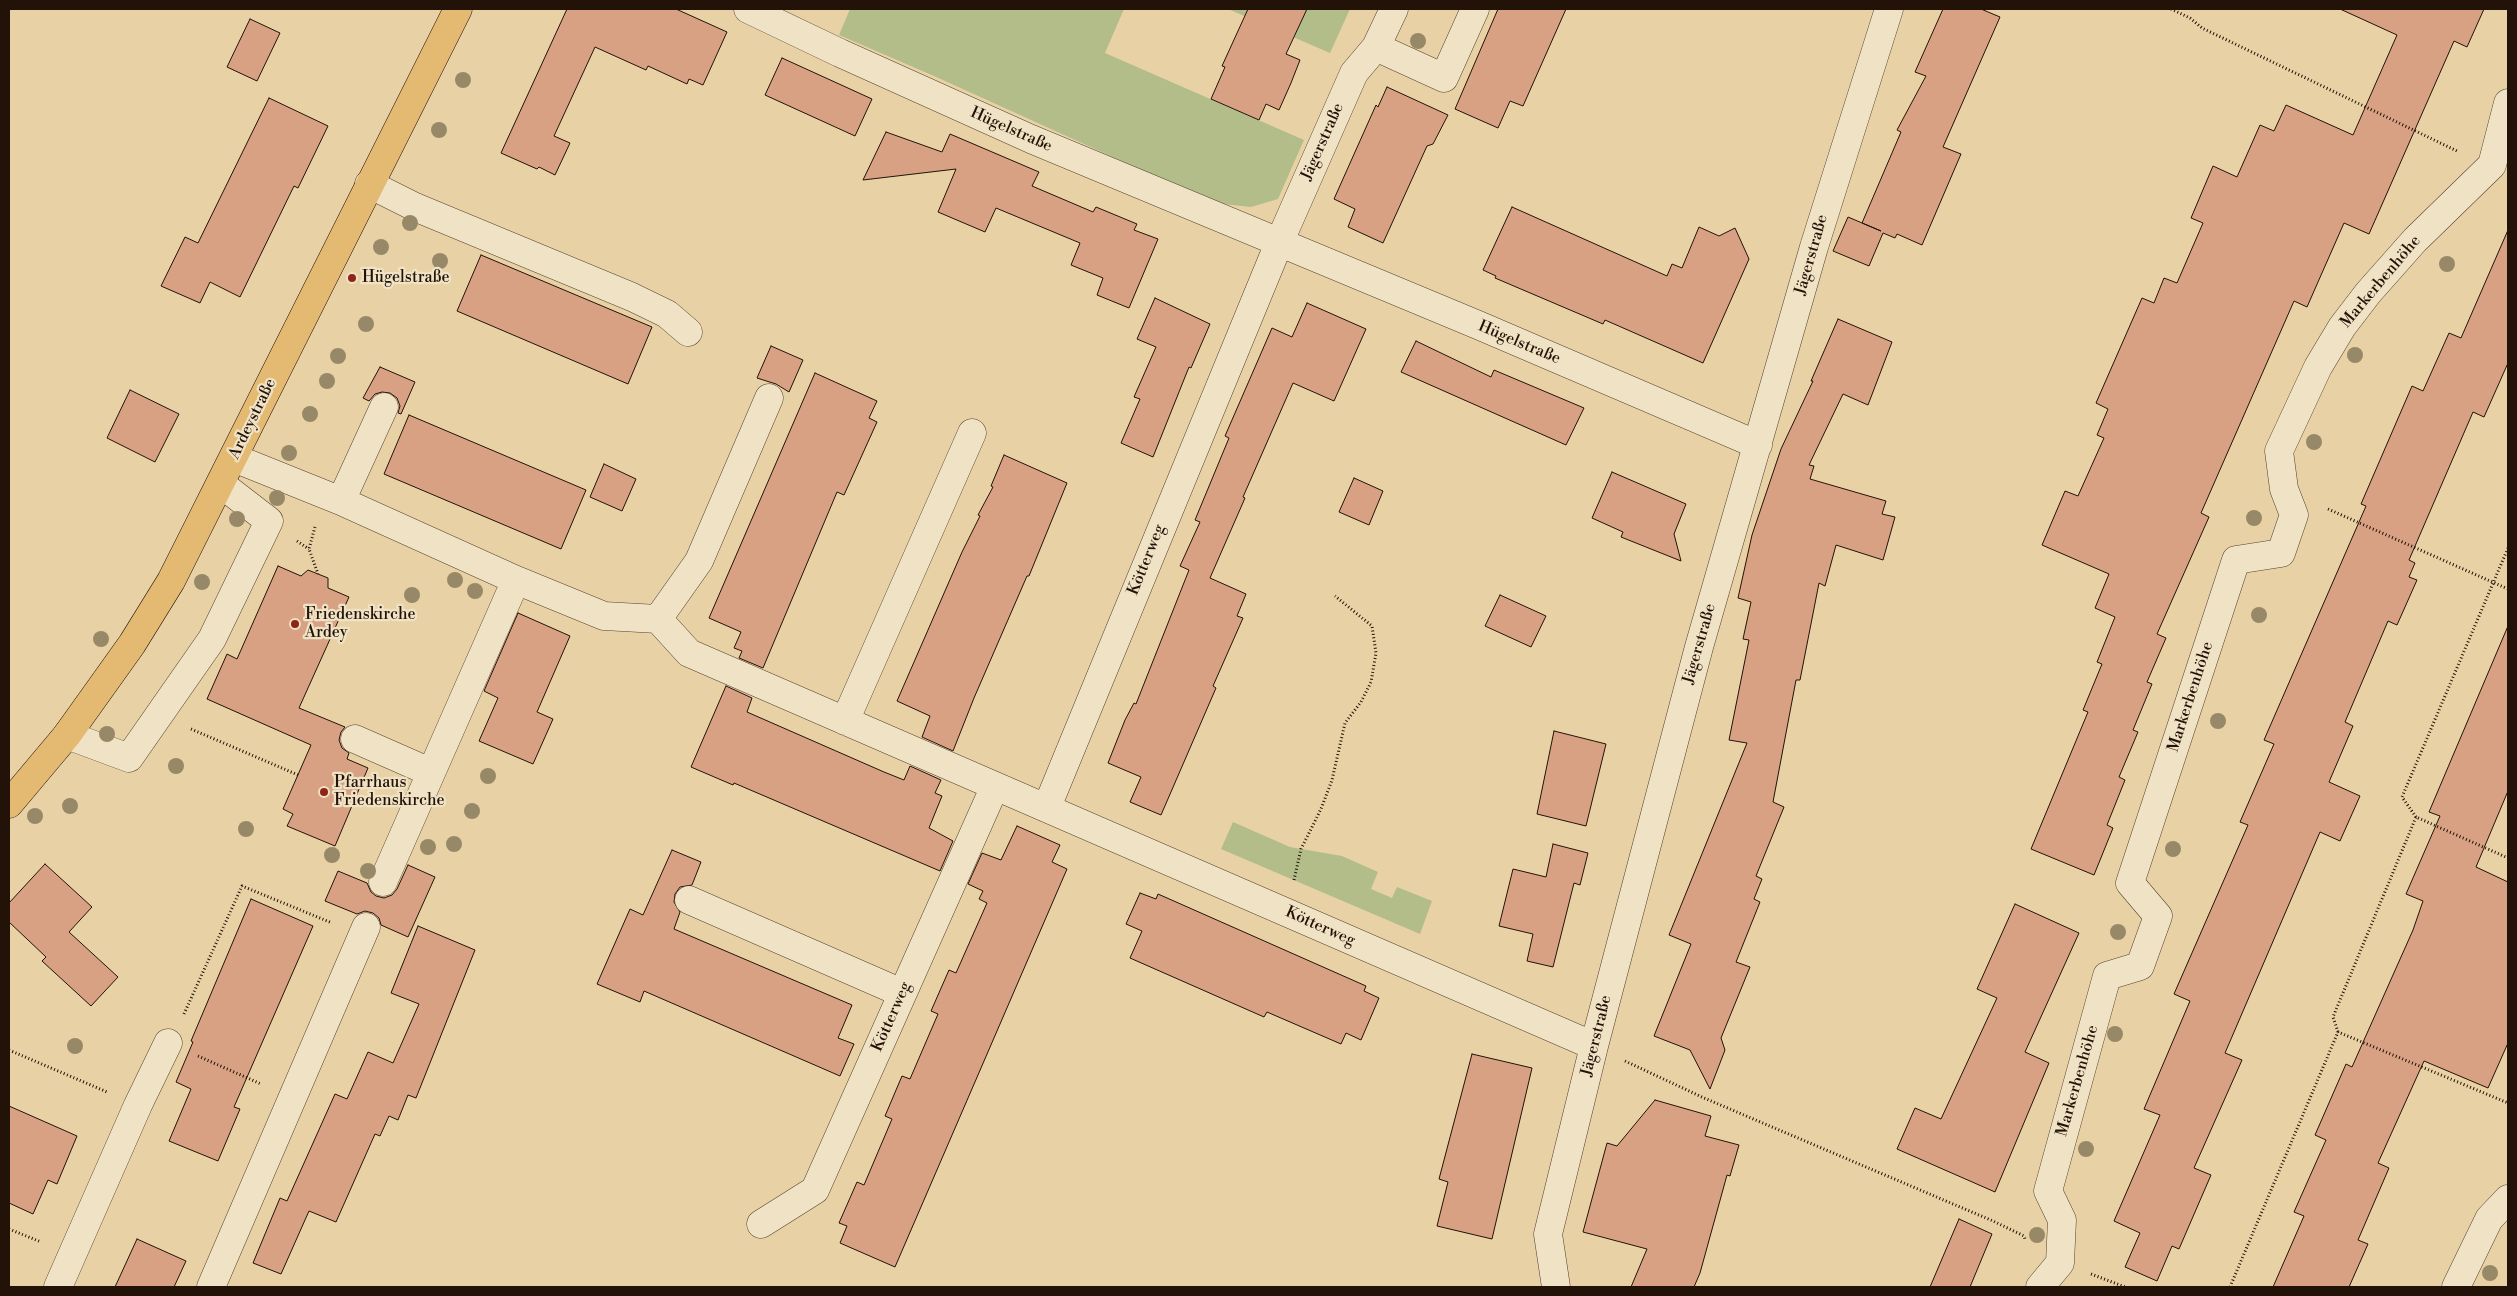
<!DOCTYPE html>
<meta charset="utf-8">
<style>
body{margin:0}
#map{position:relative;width:2517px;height:1296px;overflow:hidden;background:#e8d2a5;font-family:"Libre Bodoni",serif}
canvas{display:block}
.frame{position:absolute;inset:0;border:10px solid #221208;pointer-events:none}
</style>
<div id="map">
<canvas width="2517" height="1296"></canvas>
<div class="frame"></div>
</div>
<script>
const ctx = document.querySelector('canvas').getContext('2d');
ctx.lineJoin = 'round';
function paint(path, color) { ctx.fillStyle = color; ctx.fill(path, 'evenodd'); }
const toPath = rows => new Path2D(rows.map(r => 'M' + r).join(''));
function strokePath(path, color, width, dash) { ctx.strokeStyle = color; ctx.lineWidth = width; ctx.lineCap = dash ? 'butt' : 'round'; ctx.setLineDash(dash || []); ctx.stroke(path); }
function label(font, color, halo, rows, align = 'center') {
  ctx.font = font + ' "Libre Bodoni",serif'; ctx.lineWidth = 4.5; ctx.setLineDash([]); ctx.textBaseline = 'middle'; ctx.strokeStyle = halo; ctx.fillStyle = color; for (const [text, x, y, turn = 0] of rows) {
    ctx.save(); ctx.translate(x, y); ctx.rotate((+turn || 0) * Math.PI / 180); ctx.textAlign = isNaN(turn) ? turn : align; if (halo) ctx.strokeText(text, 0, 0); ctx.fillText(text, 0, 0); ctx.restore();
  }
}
paint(toPath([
 [850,9,1124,9,1105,53,1304,140,1278,199,1251,207,1214,203,934,76,839,35],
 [1228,9,1350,9,1330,53],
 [1233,822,1290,847,1342,856,1378,872,1371,889,1392,898,1397,887,1432,901,1420,934,1221,849]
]), '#b2bd8a');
const building = toPath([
 [567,9,676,9,727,32,703,85,689,79,687,84,648,66,646,70,595,47,554,136,570,143,555,175,539,167,537,169,501,153,567,9],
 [1248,9,1307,9,1286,54,1300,60,1291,83,1279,110,1266,104,1259,120,1211,99,1225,67,1222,66,1248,9],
 [1498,9,1566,9,1523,106,1510,101,1498,128,1455,109,1498,9],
 [1943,9,1981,9,2000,17,1943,147,1961,154,1922,245,1897,234,1895,238,1883,233,1869,266,1833,251,1848,217,1881,231,1862,223,1901,132,1897,130,1926,76,1915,72,1943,9],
 [2340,9,2484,9,2467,47,2454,41,2369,234,2344,223,2307,307,2294,301,2201,513,2209,517,2157,634,2166,638,2147,682,2152,684,2133,730,2138,732,2119,777,2125,780,2107,825,2113,828,2094,875,2031,849,2088,712,2083,710,2102,664,2097,662,2115,617,2095,608,2109,574,2042,545,2065,491,2078,496,2104,438,2097,435,2108,409,2096,403,2142,298,2154,303,2164,278,2177,283,2203,223,2191,218,2213,166,2237,177,2260,125,2274,131,2286,105,2353,135,2397,35,2340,9],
 [250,19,280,33,257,81,227,67,250,19],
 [782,58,872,99,855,136,765,95,782,58],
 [1387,87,1448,115,1433,144,1427,146,1383,243,1348,227,1355,209,1334,199,1376,105,1378,107,1387,87],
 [269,98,328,126,298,188,294,186,240,297,210,282,200,303,161,286,185,237,198,243,269,98],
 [886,132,942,152,950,134,1039,172,1032,186,1093,212,1096,207,1137,224,1134,230,1158,239,1129,308,1097,295,1103,278,1071,265,1080,243,996,208,985,232,938,212,956,169,863,180,886,132],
 [1512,207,1667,276,1672,264,1682,268,1699,227,1719,236,1735,228,1749,259,1703,363,1605,320,1603,324,1495,278,1496,276,1483,270,1512,207],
 [2508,230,2508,363,2484,417,2473,412,2409,560,2415,563,2409,577,2417,580,2397,625,2388,621,2345,722,2353,726,2329,782,2360,796,2340,841,2320,832,2225,1053,2242,1060,2194,1168,2211,1175,2179,1249,2172,1246,2157,1281,2125,1267,2140,1233,2114,1221,2160,1115,2144,1109,2190,1001,2174,994,2248,825,2240,822,2274,744,2264,740,2366,506,2361,504,2412,386,2423,391,2449,333,2461,338,2508,230],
 [481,255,652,327,628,384,457,311,481,255],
 [1155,298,1210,324,1191,368,1189,367,1153,457,1121,443,1140,399,1134,397,1156,347,1137,339,1155,298],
 [1307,303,1366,329,1334,401,1293,383,1243,497,1245,498,1210,578,1246,594,1237,616,1243,618,1213,686,1216,688,1161,815,1130,802,1141,777,1108,763,1125,720,1134,703,1136,704,1189,570,1180,566,1200,522,1195,520,1229,438,1225,436,1272,328,1292,337,1307,303],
 [1838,319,1892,342,1868,405,1843,394,1809,465,1814,466,1810,479,1886,501,1882,514,1895,517,1883,560,1836,545,1825,586,1819,583,1800,680,1796,680,1773,802,1784,807,1756,876,1762,879,1754,899,1760,902,1736,962,1750,967,1721,1038,1725,1050,1710,1089,1690,1050,1654,1036,1691,944,1669,935,1747,743,1729,740,1749,640,1743,639,1751,602,1738,598,1752,535,1781,449,1813,381,1811,381,1838,319],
 [1416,341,1491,377,1494,370,1584,408,1566,445,1401,372,1416,341],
 [771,346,803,360,789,392,776,384,757,378,771,346],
 [380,367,415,382,401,414,398,413,400,406,397,398,390,393,382,392,375,394,369,401,363,398,380,367],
 [815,373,877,401,869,418,877,422,844,495,837,492,763,668,739,658,742,651,734,648,741,632,709,618,815,373],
 [130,390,179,414,155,462,107,438,130,390],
 [409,415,586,490,561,549,384,474,409,415],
 [1004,455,1067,483,1029,576,1027,576,974,698,953,751,922,737,930,716,897,701,962,552,980,516,978,515,993,487,991,486,1004,455],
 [604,464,636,479,622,511,590,497,604,464],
 [1612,472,1686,504,1674,534,1681,561,1621,537,1623,532,1592,518,1612,472],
 [1354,478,1383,491,1369,525,1339,512,1354,478],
 [278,566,301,576,308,570,328,578,328,588,349,597,299,708,345,727,341,732,339,740,342,748,349,753,347,759,368,768,335,846,287,826,293,814,283,809,311,745,207,699,227,654,237,659,278,566],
 [1500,595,1546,616,1531,647,1485,626,1500,595],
 [518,613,570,636,537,712,553,719,533,764,479,741,498,698,484,691,518,613],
 [2508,626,2508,791,2476,867,2508,882,2508,1043,2488,1088,2424,1061,2378,1163,2389,1168,2358,1240,2368,1244,2349,1287,2273,1287,2304,1216,2294,1212,2326,1140,2315,1135,2346,1064,2352,1067,2413,930,2423,901,2406,894,2440,816,2429,812,2508,626],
 [726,686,752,698,747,712,884,772,904,780,910,766,941,780,935,793,942,796,929,828,953,841,940,871,734,783,733,785,691,767,726,686],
 [1554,731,1606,744,1586,826,1537,814,1554,731],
 [1017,826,1060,845,1052,862,1067,869,895,1267,840,1243,847,1226,839,1223,857,1182,864,1185,892,1119,885,1116,902,1076,910,1079,938,1014,931,1011,949,970,956,973,987,903,979,899,983,891,968,884,982,853,1001,860,1017,826],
 [1553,844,1588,853,1580,885,1574,883,1553,967,1527,961,1533,934,1499,926,1513,869,1546,877,1553,844],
 [672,850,701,862,692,885,680,887,675,894,674,902,680,912,674,929,852,1005,838,1038,854,1044,840,1076,644,991,640,1002,597,984,630,909,643,915,672,850],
 [45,864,92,907,69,932,118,977,91,1006,42,961,46,957,9,922,9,903,45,864],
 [408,865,435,877,408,937,381,925,379,918,373,913,365,911,357,914,325,901,338,871,367,883,371,892,376,896,384,898,392,895,397,889,408,865],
 [1140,893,1156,899,1158,894,1366,986,1364,991,1379,998,1361,1040,1346,1033,1341,1044,1267,1012,1264,1017,1130,958,1142,931,1126,924,1140,893],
 [251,899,313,926,234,1107,240,1109,218,1161,169,1141,191,1089,176,1082,193,1042,191,1041,251,899],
 [2015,904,2079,933,2025,1052,2049,1063,1995,1192,1897,1149,1915,1108,1941,1119,1997,998,1977,989,2015,904],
 [418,926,475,950,416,1098,408,1095,398,1120,389,1116,380,1136,375,1134,336,1222,309,1211,281,1274,253,1263,280,1198,287,1201,335,1094,347,1099,368,1052,393,1063,419,1004,391,993,418,926],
 [1472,1054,1532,1068,1492,1239,1437,1226,1448,1182,1439,1179,1472,1054],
 [1655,1100,1711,1116,1705,1136,1739,1145,1730,1176,1727,1175,1700,1273,1694,1287,1631,1287,1647,1249,1583,1232,1607,1143,1617,1146,1655,1100],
 [9,1106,77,1136,57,1184,48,1180,33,1214,9,1203,9,1106],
 [1959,1219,1992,1234,1970,1287,1930,1287,1959,1219],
 [137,1239,186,1261,174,1287,115,1287,137,1239]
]);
paint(building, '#d8a183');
strokePath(building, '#221208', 1);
const minor = toPath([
 [748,9,840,53,1031,139,1478,325,1758,445],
 [1376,47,1444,78,1475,9],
 [369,184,415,207,632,297,667,314,688,332],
 [384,407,341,501,516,580,604,616,658,619],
 [234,458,341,501],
 [658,619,689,653,1594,1046],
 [658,619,699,561,769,398],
 [845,721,972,433],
 [67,735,129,758,212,639,269,521,221,484],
 [355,739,430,772],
 [1047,807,1279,243,1354,73,1376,47,1394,9],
 [383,882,516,580],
 [689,900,902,993],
 [761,1224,815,1190,995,786],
 [58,1287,138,1105,168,1043],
 [211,1287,366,927],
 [1556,1287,1548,1234,1594,1046,1699,647,1814,247,1889,9],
 [2040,1287,2060,1263,2062,1220,2048,1191,2107,976,2140,966,2158,916,2130,883,2236,560,2281,553,2294,515,2284,489,2279,451,2318,367,2342,327,2368,293,2415,240,2492,165,2508,103],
 [2456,1287,2489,1219,2508,1199]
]);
const major = toPath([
 [9,804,67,735,132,644,171,581,458,9]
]);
strokePath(minor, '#54422f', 29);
strokePath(major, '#221208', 29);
strokePath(toPath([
 [2171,9,2190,18,2202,28,2457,151],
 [2328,509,2508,589],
 [315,527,309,549,318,574],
 [297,541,309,549],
 [191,729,298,775],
 [2416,817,2402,797,2508,548],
 [1294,880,1301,849,1321,809,1332,780,1345,723,1361,702,1371,682,1376,653,1372,626,1335,596],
 [184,1014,242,886,332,923],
 [2338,1032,2333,1017,2416,817,2508,858],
 [9,1050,107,1092],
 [198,1056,261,1084],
 [1625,1061,1704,1098,1993,1221,2024,1236,2025,1239],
 [9,1229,41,1242],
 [2091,1274,2125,1287],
 [2230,1287,2338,1032,2508,1103]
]), '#221208', 3, [1, 2.5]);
strokePath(minor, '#f0e2c4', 28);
strokePath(major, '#e4b972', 28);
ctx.fillStyle = '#978968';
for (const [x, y] of [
 [1418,41],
 [463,80],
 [439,130],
 [410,223],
 [381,247],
 [440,261],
 [2447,264],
 [366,324],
 [2355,355],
 [338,356],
 [327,381],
 [310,414],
 [2314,442],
 [289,453],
 [277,498],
 [2254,518],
 [237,519],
 [455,580],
 [202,582],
 [475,591],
 [412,595],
 [2259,615],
 [101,639],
 [2218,721],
 [107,734],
 [176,766],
 [488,776],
 [70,806],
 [472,811],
 [35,816],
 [246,829],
 [454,844],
 [428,847],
 [2173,849],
 [332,855],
 [368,871],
 [2118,932],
 [2115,1034],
 [75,1046],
 [2086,1149],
 [2037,1235],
 [2490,1273]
]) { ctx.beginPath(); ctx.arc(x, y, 8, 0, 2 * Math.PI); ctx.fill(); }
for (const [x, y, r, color] of [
 [352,278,5,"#8f2418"],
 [295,624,5,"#8f2418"],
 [324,792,5,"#8f2418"]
]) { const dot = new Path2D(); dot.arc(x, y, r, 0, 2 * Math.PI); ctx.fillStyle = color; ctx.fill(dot); strokePath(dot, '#f0e2c4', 2); }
label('16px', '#221208', '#f0e2c4', [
 ["Hügelstraße",1011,130,24],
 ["Jägerstraße",1323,142,-66],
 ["Jägerstraße",1812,255,-74],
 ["Markerbenhöhe",2381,282,-50],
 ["Hügelstraße",1519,343,23],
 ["Ardeystraße",253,419,-64],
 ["Kötterweg",1147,560,-68],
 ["Jägerstraße",1700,644,-74],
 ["Markerbenhöhe",2191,697,-72],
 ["Kötterweg",1320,927,24],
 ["Kötterweg",892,1017,-66],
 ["Jägerstraße",1597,1036,-76],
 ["Markerbenhöhe",2078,1081,-74]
]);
label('16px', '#221208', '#f0e2c4', [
 ["Hügelstraße",362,278],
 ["Friedenskirche",305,615],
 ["Ardey",305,633],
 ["Pfarrhaus",334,783],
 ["Friedenskirche",334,801]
], 'left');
</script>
